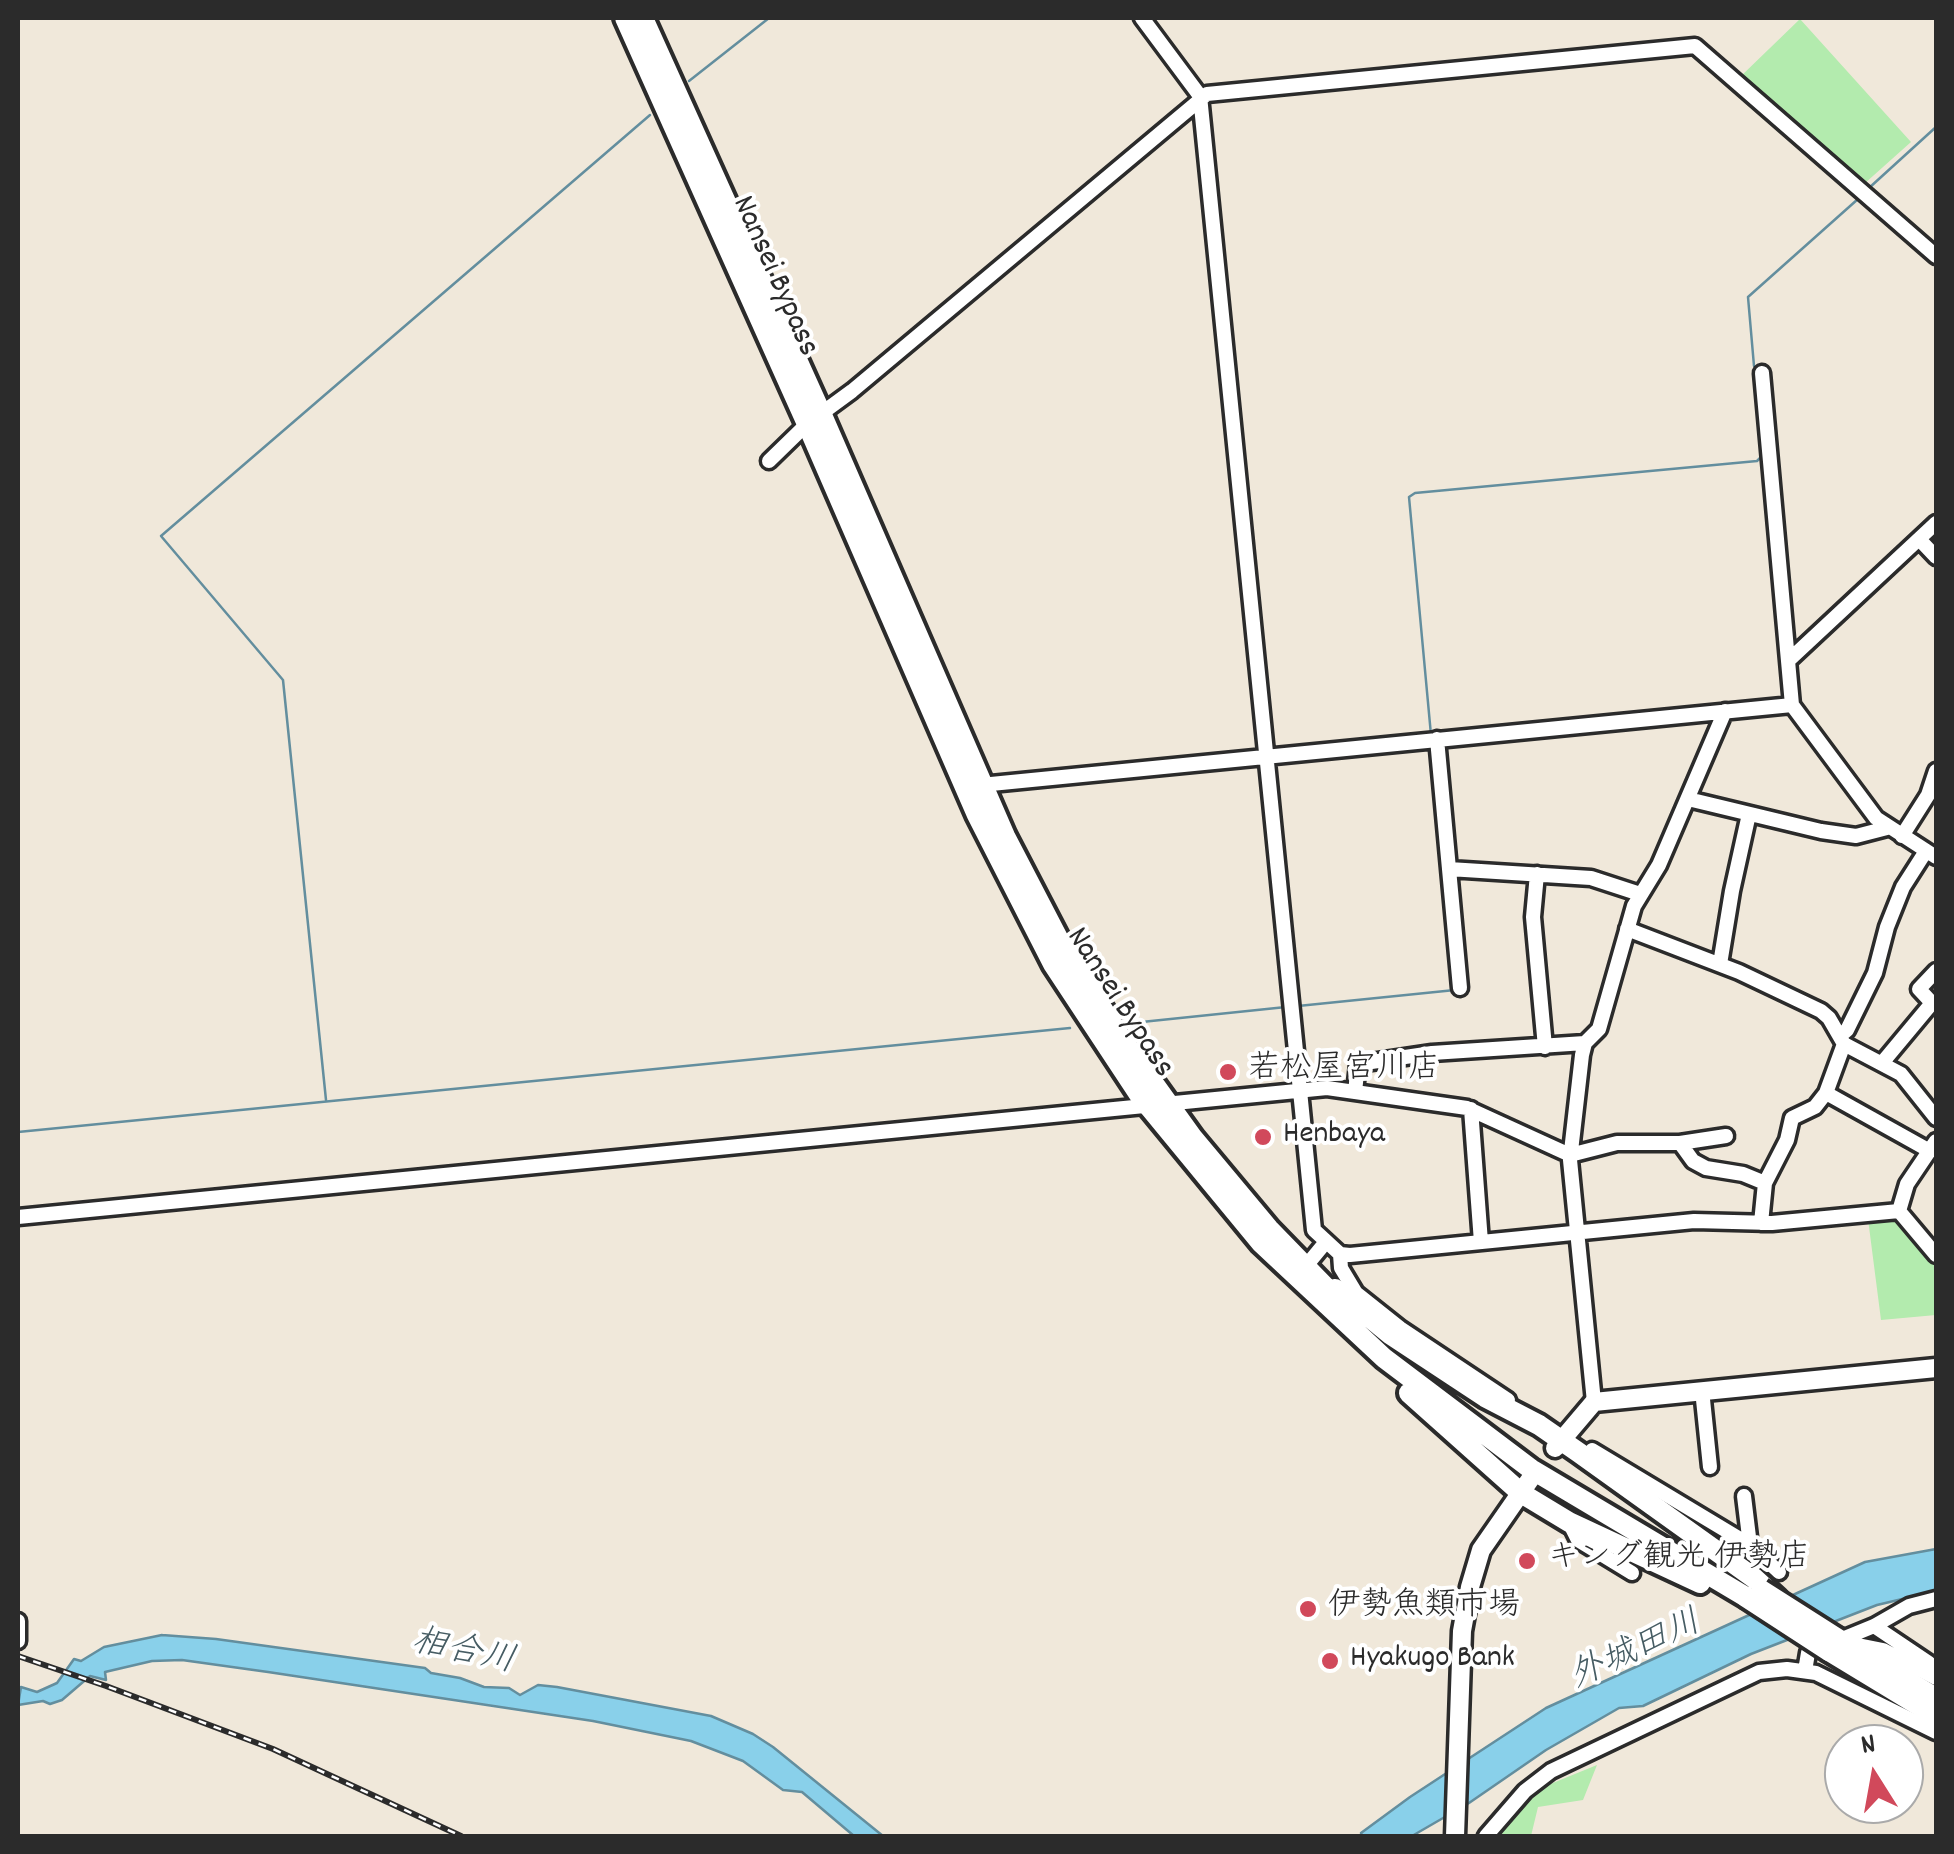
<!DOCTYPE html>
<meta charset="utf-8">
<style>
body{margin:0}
#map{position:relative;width:1954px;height:1854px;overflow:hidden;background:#f0e8da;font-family:Dekko,sans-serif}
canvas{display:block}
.frame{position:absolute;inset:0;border:20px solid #2b2b2b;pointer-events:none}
.north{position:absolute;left:1824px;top:1724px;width:100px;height:100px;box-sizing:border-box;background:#fff;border:2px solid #aaa;border-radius:50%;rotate:349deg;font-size:28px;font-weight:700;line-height:40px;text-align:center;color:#2b2b2b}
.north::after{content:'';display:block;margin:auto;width:35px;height:45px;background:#d1495b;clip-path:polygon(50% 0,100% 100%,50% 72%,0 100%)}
</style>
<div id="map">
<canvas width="1954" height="1854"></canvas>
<div class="frame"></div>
<div class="north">N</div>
</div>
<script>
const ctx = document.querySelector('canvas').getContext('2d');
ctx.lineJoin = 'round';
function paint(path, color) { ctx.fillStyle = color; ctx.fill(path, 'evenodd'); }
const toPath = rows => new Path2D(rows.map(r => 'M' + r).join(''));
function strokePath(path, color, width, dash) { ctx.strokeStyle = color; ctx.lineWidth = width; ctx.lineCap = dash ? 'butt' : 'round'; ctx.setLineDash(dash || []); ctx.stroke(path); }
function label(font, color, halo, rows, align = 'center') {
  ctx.font = font + ' Dekko,"Klee One",sans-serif'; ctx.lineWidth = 8; ctx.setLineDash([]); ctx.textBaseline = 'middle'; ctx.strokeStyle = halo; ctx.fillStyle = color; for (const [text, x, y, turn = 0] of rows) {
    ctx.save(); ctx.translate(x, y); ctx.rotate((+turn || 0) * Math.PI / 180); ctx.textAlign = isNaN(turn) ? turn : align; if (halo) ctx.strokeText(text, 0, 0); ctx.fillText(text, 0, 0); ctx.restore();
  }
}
paint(toPath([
 [1800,19,1911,142,1864,184,1740,77],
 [1868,1219,1897,1219,1936,1266,1936,1315,1881,1320],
 [1597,1765,1583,1800,1538,1807,1531,1836,1495,1836,1543,1787]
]), '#b3ebae');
const water = toPath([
 [1936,1549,1936,1591,1877,1605,1751,1654,1643,1706,1619,1708,1546,1750,1469,1803,1412,1836,1362,1836,1361,1833,1410,1797,1546,1708,1865,1562,1936,1549],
 [162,1635,216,1639,425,1668,431,1673,460,1678,484,1687,509,1688,520,1695,538,1685,557,1687,711,1716,753,1734,773,1747,883,1836,854,1836,802,1792,783,1790,743,1761,691,1741,593,1721,268,1672,182,1660,152,1661,105,1672,106,1680,90,1676,62,1700,50,1704,43,1701,18,1705,21,1687,37,1692,57,1683,74,1659,81,1661,104,1647,162,1635]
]);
paint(water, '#89d0ea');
strokePath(water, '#638e9e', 2.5);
strokePath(toPath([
 [689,81,769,18],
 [1869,188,1936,127],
 [1754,366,1748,297,1858,199],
 [1431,735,1409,497,1415,493,1757,461,1762,456,1755,375],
 [1298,1006,1455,990],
 [1132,1023,1286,1007],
 [326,1100,283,680,161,536,650,115],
 [18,1132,1070,1028]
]), '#638e9e', 2.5);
const minor = toPath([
 [1142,18,1200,96,1314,1230,1340,1254,1350,1255,1694,1221,1772,1223,1899,1211],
 [1762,373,1792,705,1876,818,1936,857],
 [769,461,807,424,852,391,1207,94,1695,46,1936,256],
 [1919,539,1936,557],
 [1788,661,1936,523],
 [1437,739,1460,988],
 [991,784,1792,705],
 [1688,799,1821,831,1856,836,1887,828],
 [1902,836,1928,795,1936,771],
 [1449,869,1591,878,1640,894],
 [1537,874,1533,917,1545,1047],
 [1627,929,1739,972,1821,1011,1829,1018,1844,1044,1901,1074,1936,1118],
 [1720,964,1732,891,1749,814],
 [1936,971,1919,989,1932,1003,1936,1002],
 [1840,1036,1847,1030,1875,973,1887,927,1903,887,1926,851],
 [1882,1063,1932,1003],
 [1355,1092,1358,1064,1432,1053,1585,1043],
 [1826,1093,1930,1151],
 [1471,1109,1481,1242],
 [1680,1143,1693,1161,1706,1168,1743,1174,1765,1183],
 [1899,1211,1907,1184,1936,1141],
 [1899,1211,1936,1255],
 [18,1217,1327,1088,1467,1108,1570,1155,1617,1143,1680,1143,1726,1136],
 [1761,1223,1765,1183,1787,1140,1792,1118,1815,1107,1826,1093,1844,1044],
 [1340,1254,1341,1268,1356,1293,1400,1328,1508,1400],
 [1306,1266,1325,1243],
 [1702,1390,1710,1467],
 [1594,1402,1570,1160,1582,1055,1585,1043,1599,1029,1634,906,1659,865,1725,711],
 [1592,1450,1750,1545,1779,1572],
 [1744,1496,1750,1545],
 [1569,1522,1578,1540,1632,1573],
 [18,1621,18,1641],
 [1874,1626,1929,1663,1936,1677],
 [1858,1645,1883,1650,1936,1678],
 [1805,1671,1808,1653,1874,1626,1909,1606,1936,1599],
 [1486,1836,1525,1791,1551,1771,1759,1672,1787,1669,1816,1673,1936,1732]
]);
const major = toPath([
 [1555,1448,1594,1402,1936,1368],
 [1455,1836,1462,1631,1470,1587,1481,1550,1531,1478]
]);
const highway = toPath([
 [625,18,807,424,977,815,1053,964,1140,1096,1261,1243,1384,1358,1531,1469,1746,1597],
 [643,18,822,415,1005,836,1058,938,1119,1035,1193,1138,1269,1229,1341,1303],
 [1335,1289,1391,1335,1485,1397,1539,1425,1578,1452,1754,1578,1777,1599],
 [1409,1393,1521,1493,1569,1522,1700,1583],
 [1838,1639,1936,1698],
 [1829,1651,1936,1716]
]);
strokePath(minor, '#2b2b2b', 21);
strokePath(major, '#2b2b2b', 25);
strokePath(highway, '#2b2b2b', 28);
strokePath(minor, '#fff', 14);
strokePath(major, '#fff', 18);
strokePath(highway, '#fff', 20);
const rail = toPath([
 [18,1656,106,1686,273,1749,461,1836]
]);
strokePath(rail, '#2b2b2b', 6);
strokePath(rail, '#fff', 2.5, [8]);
const highwayBridge = toPath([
 [1761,1590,1838,1639],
 [1746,1597,1829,1651]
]);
strokePath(highwayBridge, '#2b2b2b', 28, []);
strokePath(highwayBridge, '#fff', 20);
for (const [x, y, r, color] of [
 [1228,1072,10,"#d1495b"],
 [1263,1137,10,"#d1495b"],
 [1527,1561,10,"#d1495b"],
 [1308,1609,10,"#d1495b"],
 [1330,1661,10,"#d1495b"]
]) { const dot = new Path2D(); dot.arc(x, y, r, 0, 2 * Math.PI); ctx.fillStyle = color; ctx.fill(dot); strokePath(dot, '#fff', 4); }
label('32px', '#2b2b2b', '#fff', [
 ["Nansei Bypass",773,277,66],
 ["Nansei Bypass",1118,1004,57]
]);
label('32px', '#2b2b2b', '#fff', [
 ["若松屋宮川店",1248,1072],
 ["Henbaya",1283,1137],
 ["キング観光 伊勢店",1547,1561],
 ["伊勢魚類市場",1328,1609],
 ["Hyakugo Bank",1350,1661]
], 'left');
label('italic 35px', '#475d64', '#fff', [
 ["外城田川",1637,1653,-25],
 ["相合川",463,1655,12]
]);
</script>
